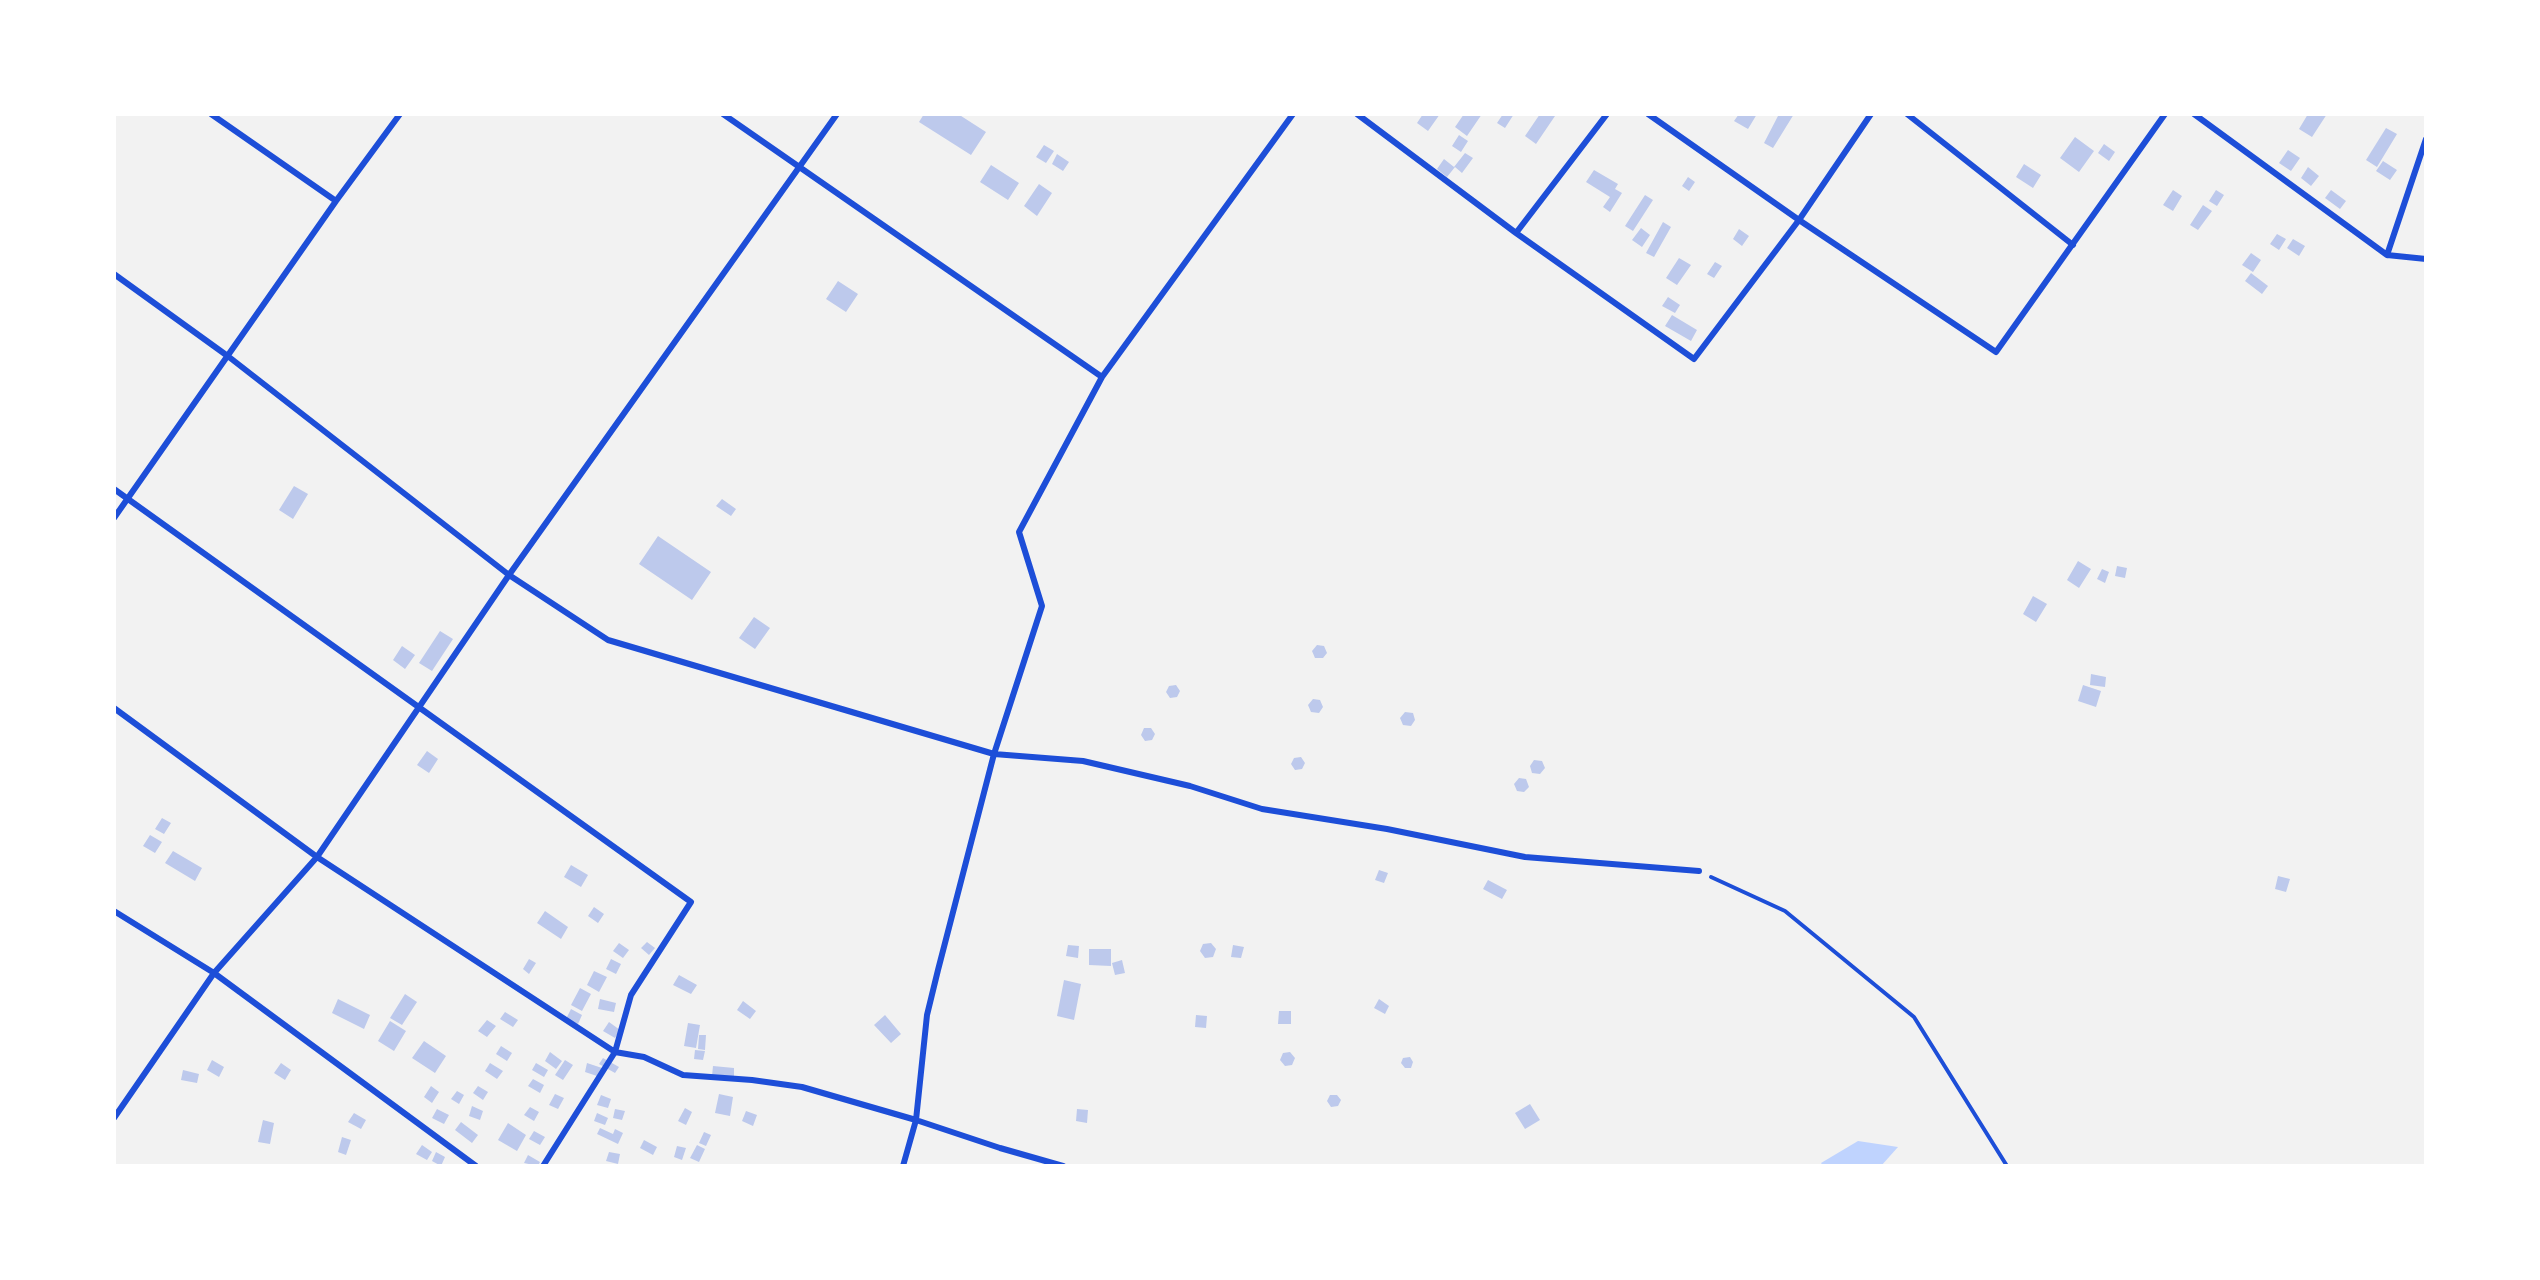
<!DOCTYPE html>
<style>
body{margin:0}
#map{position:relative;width:2540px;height:1280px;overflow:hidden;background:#f2f2f2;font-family:"PT Serif",serif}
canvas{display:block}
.frame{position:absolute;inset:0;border:116px solid #fff;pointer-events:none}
</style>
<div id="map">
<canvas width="2540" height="1280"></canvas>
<div class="frame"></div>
</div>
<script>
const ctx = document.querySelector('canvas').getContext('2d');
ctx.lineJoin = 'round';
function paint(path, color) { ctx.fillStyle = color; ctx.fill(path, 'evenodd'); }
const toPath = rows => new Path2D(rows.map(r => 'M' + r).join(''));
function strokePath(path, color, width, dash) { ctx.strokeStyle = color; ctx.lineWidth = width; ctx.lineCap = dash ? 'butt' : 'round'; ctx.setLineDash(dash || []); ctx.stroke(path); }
paint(toPath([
 [1858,1141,1898,1147,1881,1166,1823,1166,1821,1163]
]), '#bfd3fe');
paint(toPath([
 [924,114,958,114,986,132,971,155,919,122],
 [1423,114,1440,114,1428,131,1417,123],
 [1464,114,1482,114,1467,136,1455,127],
 [1503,114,1514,114,1505,128,1497,123],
 [1540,114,1555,116,1536,144,1525,136],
 [1739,114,1757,114,1748,129,1734,121],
 [1779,114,1794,114,1773,148,1764,143],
 [2308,114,2327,114,2312,137,2299,129],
 [2386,128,2397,134,2377,167,2366,160],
 [1459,135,1468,141,1461,152,1452,146],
 [2075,137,2094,151,2079,172,2060,158],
 [2104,144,2115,152,2109,161,2098,153],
 [1044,145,1054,151,1046,163,1036,157],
 [2288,150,2300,158,2291,171,2279,163],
 [1465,153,1473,158,1462,173,1455,167,1447,177,1437,169,1444,159,1454,167],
 [1057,154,1069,162,1063,171,1052,164],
 [2383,161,2397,170,2390,180,2376,171],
 [2024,164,2041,175,2033,188,2016,177],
 [991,165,1019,183,1008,200,980,182],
 [2308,167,2319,176,2311,186,2301,178],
 [1594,170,1618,184,1615,189,1622,193,1610,212,1603,207,1610,197,1586,182],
 [1688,177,1695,182,1689,191,1682,186],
 [1039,184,1052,193,1037,216,1024,206],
 [2173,190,2182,196,2173,211,2163,205],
 [2216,190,2224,195,2217,206,2209,201],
 [2331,190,2346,201,2340,209,2325,198],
 [1645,195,1653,200,1633,231,1625,226],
 [2203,205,2212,211,2198,230,2190,225],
 [1663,222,1671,227,1654,257,1646,253],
 [1641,228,1650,235,1642,247,1632,240],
 [1739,229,1749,236,1742,246,1733,239],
 [2277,234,2286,239,2279,250,2270,244],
 [2293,239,2305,246,2299,256,2287,248],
 [2251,253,2261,260,2253,272,2242,265],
 [1679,258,1691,265,1677,285,1666,278],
 [1715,262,1722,266,1714,278,1707,274],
 [2251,273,2268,286,2262,294,2245,281],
 [838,281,858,294,846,312,826,299],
 [1668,297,1680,305,1675,313,1662,306],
 [1672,315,1697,330,1691,341,1665,326],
 [294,486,308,494,293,519,279,510],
 [722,499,736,509,731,516,716,506],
 [658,536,711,572,692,600,639,564],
 [2078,561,2091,569,2079,588,2067,580],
 [2117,566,2127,568,2125,578,2115,576],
 [2102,569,2109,572,2105,583,2097,579],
 [2033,596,2047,604,2036,622,2023,614],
 [754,617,770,628,755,649,739,638],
 [440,631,453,639,432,671,419,663],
 [1317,645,1324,646,1327,653,1323,658,1315,658,1312,651],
 [402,646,415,655,405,669,393,660],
 [2091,674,2106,677,2105,687,2090,685],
 [1176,685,1180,691,1177,697,1170,698,1166,692,1169,686],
 [2083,685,2101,691,2096,707,2078,701],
 [1313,699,1320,700,1323,707,1319,713,1311,712,1308,705],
 [1405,712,1413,713,1415,720,1411,726,1403,725,1400,718],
 [1144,728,1151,728,1155,734,1152,740,1145,741,1141,735],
 [427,751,438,759,429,773,417,765],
 [1301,757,1305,763,1302,769,1295,770,1291,764,1294,758],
 [1534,760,1542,761,1545,768,1540,774,1532,773,1530,766],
 [1519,778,1526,779,1529,787,1524,792,1517,791,1514,784],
 [162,818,171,823,164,834,155,829],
 [150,835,162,842,155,853,143,846],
 [173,851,202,868,195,881,165,863],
 [571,865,588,875,581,887,564,877],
 [1379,870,1388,873,1384,883,1375,880],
 [2278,876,2290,879,2286,892,2275,889],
 [1488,880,1507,890,1502,899,1483,889],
 [594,907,604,914,598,923,588,916],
 [545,911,568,927,561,939,537,923],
 [647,942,655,948,649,955,641,948],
 [619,943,629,950,623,958,613,951],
 [1211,943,1216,949,1213,957,1205,958,1200,951,1203,944],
 [1068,945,1079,946,1078,958,1066,956],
 [1233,945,1244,947,1241,958,1231,957],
 [1089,949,1111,949,1111,966,1089,965],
 [529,959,536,963,529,974,523,969],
 [611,959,621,964,616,974,606,969],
 [1122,960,1125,973,1115,975,1112,963],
 [594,971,607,977,599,992,587,985],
 [679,975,697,985,691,994,673,985],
 [1064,980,1081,984,1074,1020,1057,1016],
 [580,988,591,994,582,1011,571,1005],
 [405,994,417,1002,402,1025,390,1018],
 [338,999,370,1015,364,1029,332,1013],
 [600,999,616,1003,614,1012,598,1009],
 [1379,999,1389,1006,1385,1014,1374,1008],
 [743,1001,756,1011,750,1019,737,1010],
 [571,1009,582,1015,578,1024,566,1019],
 [1279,1011,1291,1011,1291,1024,1278,1024],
 [505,1012,518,1020,513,1027,500,1019],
 [885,1015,901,1034,891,1043,874,1025],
 [1196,1015,1207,1016,1206,1028,1195,1027],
 [487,1020,496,1026,487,1037,478,1031],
 [390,1021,406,1031,394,1051,378,1041],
 [609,1022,620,1030,615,1038,603,1031],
 [688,1023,700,1025,696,1048,684,1046],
 [699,1035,706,1035,705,1050,698,1049],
 [424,1041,446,1056,435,1073,412,1058],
 [501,1046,512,1053,507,1061,496,1054],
 [695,1050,705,1051,703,1060,694,1059],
 [550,1052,562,1061,556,1069,545,1061],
 [1290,1052,1295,1058,1292,1065,1285,1066,1280,1060,1283,1053],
 [1410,1057,1413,1062,1411,1068,1405,1068,1401,1063,1403,1058],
 [603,1058,619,1067,615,1073,599,1064],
 [212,1060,224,1067,219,1077,207,1070],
 [565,1060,573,1065,563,1080,555,1075],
 [281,1063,291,1070,285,1080,274,1073],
 [490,1063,503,1071,497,1079,485,1071],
 [536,1063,548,1070,544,1077,532,1070],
 [587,1063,602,1068,600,1077,585,1072],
 [713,1066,734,1068,734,1077,712,1076],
 [183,1070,199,1074,197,1083,181,1080],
 [533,1079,544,1085,540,1093,528,1086],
 [431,1086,439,1092,432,1103,424,1097],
 [478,1086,488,1092,483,1100,473,1093],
 [457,1091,464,1095,459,1104,451,1099],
 [555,1094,564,1098,558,1109,549,1105],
 [719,1094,733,1097,730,1116,715,1113],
 [601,1095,611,1099,608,1108,597,1105],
 [1330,1095,1337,1095,1341,1100,1338,1106,1331,1107,1327,1101],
 [1530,1104,1540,1120,1525,1129,1515,1113],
 [472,1106,483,1111,480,1120,469,1116],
 [530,1107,539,1112,534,1121,524,1115],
 [685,1108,692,1112,686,1125,678,1121],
 [437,1109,449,1115,444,1124,432,1118],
 [615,1109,625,1111,622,1120,613,1118],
 [1077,1109,1088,1110,1087,1123,1076,1121],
 [746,1111,757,1115,753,1126,742,1121],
 [354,1113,366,1120,361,1129,348,1122],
 [597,1113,608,1118,605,1125,594,1121],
 [263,1120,274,1123,270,1144,258,1142],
 [461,1122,478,1135,472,1143,455,1130],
 [508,1123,526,1135,517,1151,498,1140],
 [600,1128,613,1134,615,1129,623,1133,618,1144,597,1134],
 [534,1131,545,1137,540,1145,529,1139],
 [704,1132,711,1135,706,1146,699,1143],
 [342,1137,351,1140,346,1155,338,1152],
 [644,1140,657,1147,653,1155,640,1148],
 [422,1145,432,1152,427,1160,416,1154],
 [697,1145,705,1149,699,1162,690,1158],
 [677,1146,686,1148,682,1160,674,1157],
 [436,1152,445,1157,441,1166,432,1161],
 [609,1152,620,1154,618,1164,606,1161],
 [528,1155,540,1162,538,1166,524,1163]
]), '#bdc9ec');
strokePath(toPath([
 [1711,877,1785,911,1914,1017,2007,1166]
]), '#1d4ed8', 4);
strokePath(toPath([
 [211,114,336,201],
 [723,114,1102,377],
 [1357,114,1516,233,1694,359,1799,220,1871,114],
 [1648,114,1799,220,1996,352,2165,114],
 [1907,114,2073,245],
 [2194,114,2387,255],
 [2426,139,2387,255,2426,259],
 [1516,233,1607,114],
 [114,274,229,357,509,575,608,640,994,754,1083,761,1190,786,1262,809,1387,829,1525,857,1699,871],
 [114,489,691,902,631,995,615,1052,543,1166],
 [114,518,336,201,400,114],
 [114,708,317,857,615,1052,644,1057,683,1075,752,1080,802,1087,916,1120,1000,1148,1063,1166],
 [114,911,214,973,476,1166],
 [114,1118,214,973,317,857,509,575,837,114],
 [903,1166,916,1120,927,1015,938,970,994,754,1042,606,1019,532,1102,377,1293,114]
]), '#1d4ed8', 6);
</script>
